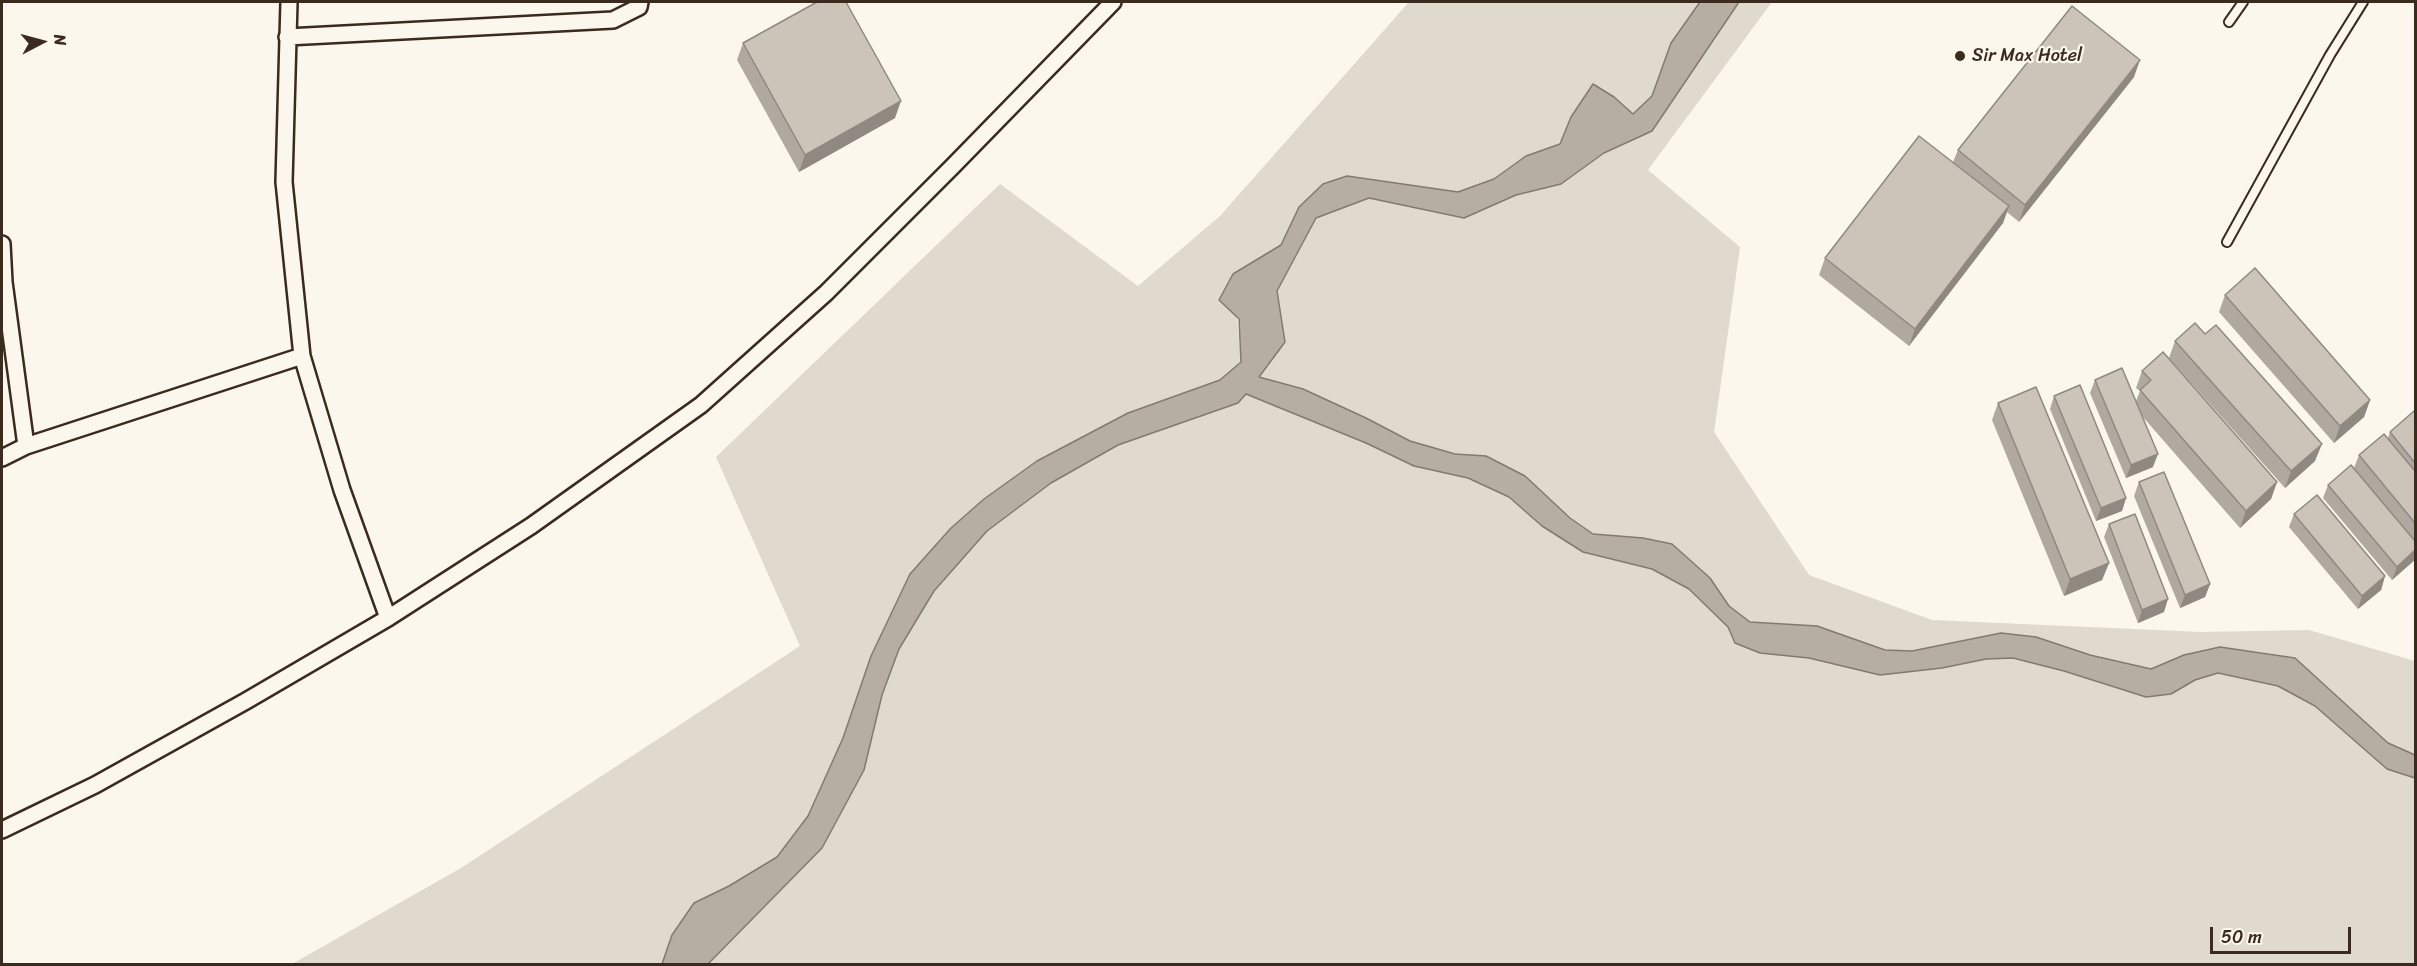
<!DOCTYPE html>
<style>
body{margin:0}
#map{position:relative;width:2417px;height:966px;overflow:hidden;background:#fbf7ec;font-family:Sriracha,sans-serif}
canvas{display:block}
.frame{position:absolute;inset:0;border:3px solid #3b2a1e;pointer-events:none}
.north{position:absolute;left:12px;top:12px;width:60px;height:60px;-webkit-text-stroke:4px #fbf7ec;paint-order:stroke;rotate:84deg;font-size:16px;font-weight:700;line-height:24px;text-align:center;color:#3b2a1e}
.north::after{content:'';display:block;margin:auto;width:21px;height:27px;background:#3b2a1e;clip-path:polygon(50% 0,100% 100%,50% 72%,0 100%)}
.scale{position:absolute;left:2210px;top:927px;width:141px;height:27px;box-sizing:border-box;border:3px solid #3b2a1e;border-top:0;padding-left:8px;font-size:18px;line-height:21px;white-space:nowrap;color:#3b2a1e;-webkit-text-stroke:4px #fbf7ec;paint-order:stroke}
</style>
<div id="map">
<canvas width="2417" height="966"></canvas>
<div class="frame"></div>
<div class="north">N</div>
<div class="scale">50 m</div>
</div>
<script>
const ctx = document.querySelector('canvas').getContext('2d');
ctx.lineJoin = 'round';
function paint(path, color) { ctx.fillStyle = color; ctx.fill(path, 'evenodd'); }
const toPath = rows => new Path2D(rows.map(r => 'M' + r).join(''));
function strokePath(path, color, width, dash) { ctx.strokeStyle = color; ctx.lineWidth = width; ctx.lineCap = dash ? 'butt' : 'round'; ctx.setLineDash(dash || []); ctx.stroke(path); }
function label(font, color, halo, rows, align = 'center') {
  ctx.font = font + ' Sriracha,sans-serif'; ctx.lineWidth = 4.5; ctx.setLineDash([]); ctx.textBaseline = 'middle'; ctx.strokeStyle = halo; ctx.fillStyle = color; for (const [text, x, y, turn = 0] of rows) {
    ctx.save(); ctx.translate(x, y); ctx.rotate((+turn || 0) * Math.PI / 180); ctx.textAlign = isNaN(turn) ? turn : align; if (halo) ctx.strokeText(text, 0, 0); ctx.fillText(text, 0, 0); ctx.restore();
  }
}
paint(toPath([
 [1409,2,1700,2,1671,43,1652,96,1633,115,1614,97,1571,117,1560,144,1526,156,1494,179,1458,192,1347,176,1299,207,1281,245,1233,274,1241,361,1221,380,1128,413,1037,461,984,499,951,528,910,574,871,656,843,738,808,816,777,857,729,886,694,903,672,935,662,964,292,964,461,868,800,646,716,457,1000,184,1138,286,1220,216],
 [1739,2,1772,2,1648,170,1740,247,1714,432,1809,575,1932,620,2201,632,2309,630,2415,661,2415,755,2388,743,2295,658,2261,652,2220,647,2184,655,2151,669,2002,633,1912,651,1885,650,1817,626,1750,622,1729,606,1710,578,1672,544,1643,538,1593,534,1486,456,1455,454,1409,441,1366,418,1258,377,1285,342,1277,291,1316,218,1369,198,1464,218,1516,195,1561,184,1604,154,1652,131],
 [1245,394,1366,443,1414,466,1468,478,1509,497,1542,526,1583,552,1652,569,1689,589,1728,627,1735,643,1760,653,1809,658,1880,675,1942,668,1986,659,2013,658,2064,671,2121,690,2171,694,2195,680,2218,673,2278,686,2315,706,2387,769,2415,778,2415,964,708,964,822,848,899,649,934,591,987,531,1051,483,1118,445,1238,403]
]), '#dfd9ce');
const water = toPath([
 [1700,2,1739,2,1652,131,1604,153,1561,184,1516,195,1464,218,1369,198,1316,218,1277,291,1285,342,1259,377,1303,389,1366,418,1410,441,1455,454,1486,456,1525,476,1570,518,1593,534,1643,538,1672,544,1710,578,1729,606,1750,622,1817,626,1885,650,1912,651,2001,633,2036,637,2090,655,2151,669,2184,655,2220,647,2295,658,2388,743,2415,755,2415,778,2387,769,2315,706,2278,686,2218,673,2195,680,2171,694,2146,697,2064,671,2013,658,1986,659,1942,668,1880,675,1809,658,1760,653,1735,643,1728,627,1689,589,1652,569,1583,552,1542,526,1509,497,1468,478,1414,466,1366,443,1246,394,1238,403,1118,445,1051,483,987,531,934,591,899,649,882,695,864,770,822,848,708,964,662,964,672,935,694,903,729,886,777,857,808,816,843,738,871,656,910,574,951,528,984,499,1037,461,1128,413,1220,380,1241,362,1239,319,1219,300,1233,274,1281,245,1299,207,1323,184,1347,176,1458,192,1494,179,1526,156,1560,144,1571,117,1593,84,1614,97,1633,114,1652,96,1671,43,1700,2]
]);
paint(water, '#b6aea2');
strokePath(water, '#85796d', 1.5);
const service = toPath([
 [2229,22,2243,2],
 [2227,242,2330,55,2363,2]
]);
const minor = toPath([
 [289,2,284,182,302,356,342,490,388,618],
 [287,37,613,20,639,7,640,2],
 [2,244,4,282,26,446],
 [2,458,26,446,302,356],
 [2,830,95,785,246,701,388,618,531,526,701,405,826,293,953,166,1113,2]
]);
strokePath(service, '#3b2a1e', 12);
strokePath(minor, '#3b2a1e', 20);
strokePath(service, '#fbf7ec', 8);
strokePath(minor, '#fbf7ec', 15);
paint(toPath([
 [743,43,895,118,799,172,737,60],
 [2134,77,2019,222,2007,212,2003,223,1909,346,1819,275,1825,258,1953,162,1958,150],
 [2225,295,2370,400,2364,417,2334,443,2219,312],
 [2205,334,2315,461,2285,488,2169,358,2175,341],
 [2142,371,2277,482,2271,499,2240,528,2142,416,2153,467,2126,478,2090,393,2095,380,2136,401,2140,391,2136,388],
 [2054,396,2126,498,2122,511,2096,521,2050,409],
 [1998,403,2109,563,2102,580,2064,596,1992,420],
 [2415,413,2415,559,2392,580,2323,498,2328,485,2354,468,2359,455,2388,438,2390,432],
 [2139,482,2210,584,2205,597,2180,608,2134,496],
 [2294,514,2385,576,2381,590,2358,609,2289,527],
 [2109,524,2164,612,2138,623,2104,537]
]), '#afa99f');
paint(toPath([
 [2140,60,2134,77,2019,222,2025,205],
 [901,101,895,118,799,172,805,155],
 [2009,206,2003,223,1909,346,1915,329],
 [2370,400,2364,417,2334,443,2340,426],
 [2322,444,2315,461,2285,488,2291,471],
 [2158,454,2153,467,2126,478,2131,465],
 [2277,482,2271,499,2240,528,2246,511],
 [2126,498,2122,511,2096,521,2101,508],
 [2415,550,2415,560,2392,580,2397,567],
 [2109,563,2102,580,2064,596,2070,579],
 [2385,576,2381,590,2358,609,2362,596],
 [2210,584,2205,597,2180,608,2185,595],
 [2168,599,2164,612,2138,623,2142,610]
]), '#8f8982');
const building = toPath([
 [817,2,846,2,901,101,805,155,743,43,817,2],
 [2072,6,2140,60,2025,205,1958,150,2072,6],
 [1919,136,2009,206,1915,329,1825,258,1919,136],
 [2255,268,2370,400,2340,426,2225,295,2255,268],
 [2195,323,2205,334,2216,325,2322,444,2291,471,2175,341,2195,323],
 [2163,352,2277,482,2246,511,2140,390,2151,380,2142,371,2163,352],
 [2122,368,2158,454,2131,465,2095,380,2122,368],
 [2080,385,2126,498,2101,508,2054,396,2080,385],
 [2036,387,2109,563,2070,579,1998,403,2036,387],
 [2414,411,2415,413,2415,463,2390,432,2414,411],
 [2384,434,2415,471,2415,523,2359,455,2384,434],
 [2351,465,2415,541,2415,550,2397,567,2328,485,2351,465],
 [2164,472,2210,584,2185,595,2139,482,2164,472],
 [2317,495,2385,576,2362,596,2294,514,2317,495],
 [2135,514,2168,599,2142,610,2109,524,2135,514]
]);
paint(building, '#ccc4b9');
strokePath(building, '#8f8982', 1.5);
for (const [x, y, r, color] of [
 [1960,56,6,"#3b2a1e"]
]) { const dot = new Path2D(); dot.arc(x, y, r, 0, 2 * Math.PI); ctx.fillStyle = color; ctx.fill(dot); strokePath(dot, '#fbf7ec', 2); }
label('18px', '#3b2a1e', '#fbf7ec', [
 ["Sir Max Hotel",1972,56]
], 'left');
</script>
